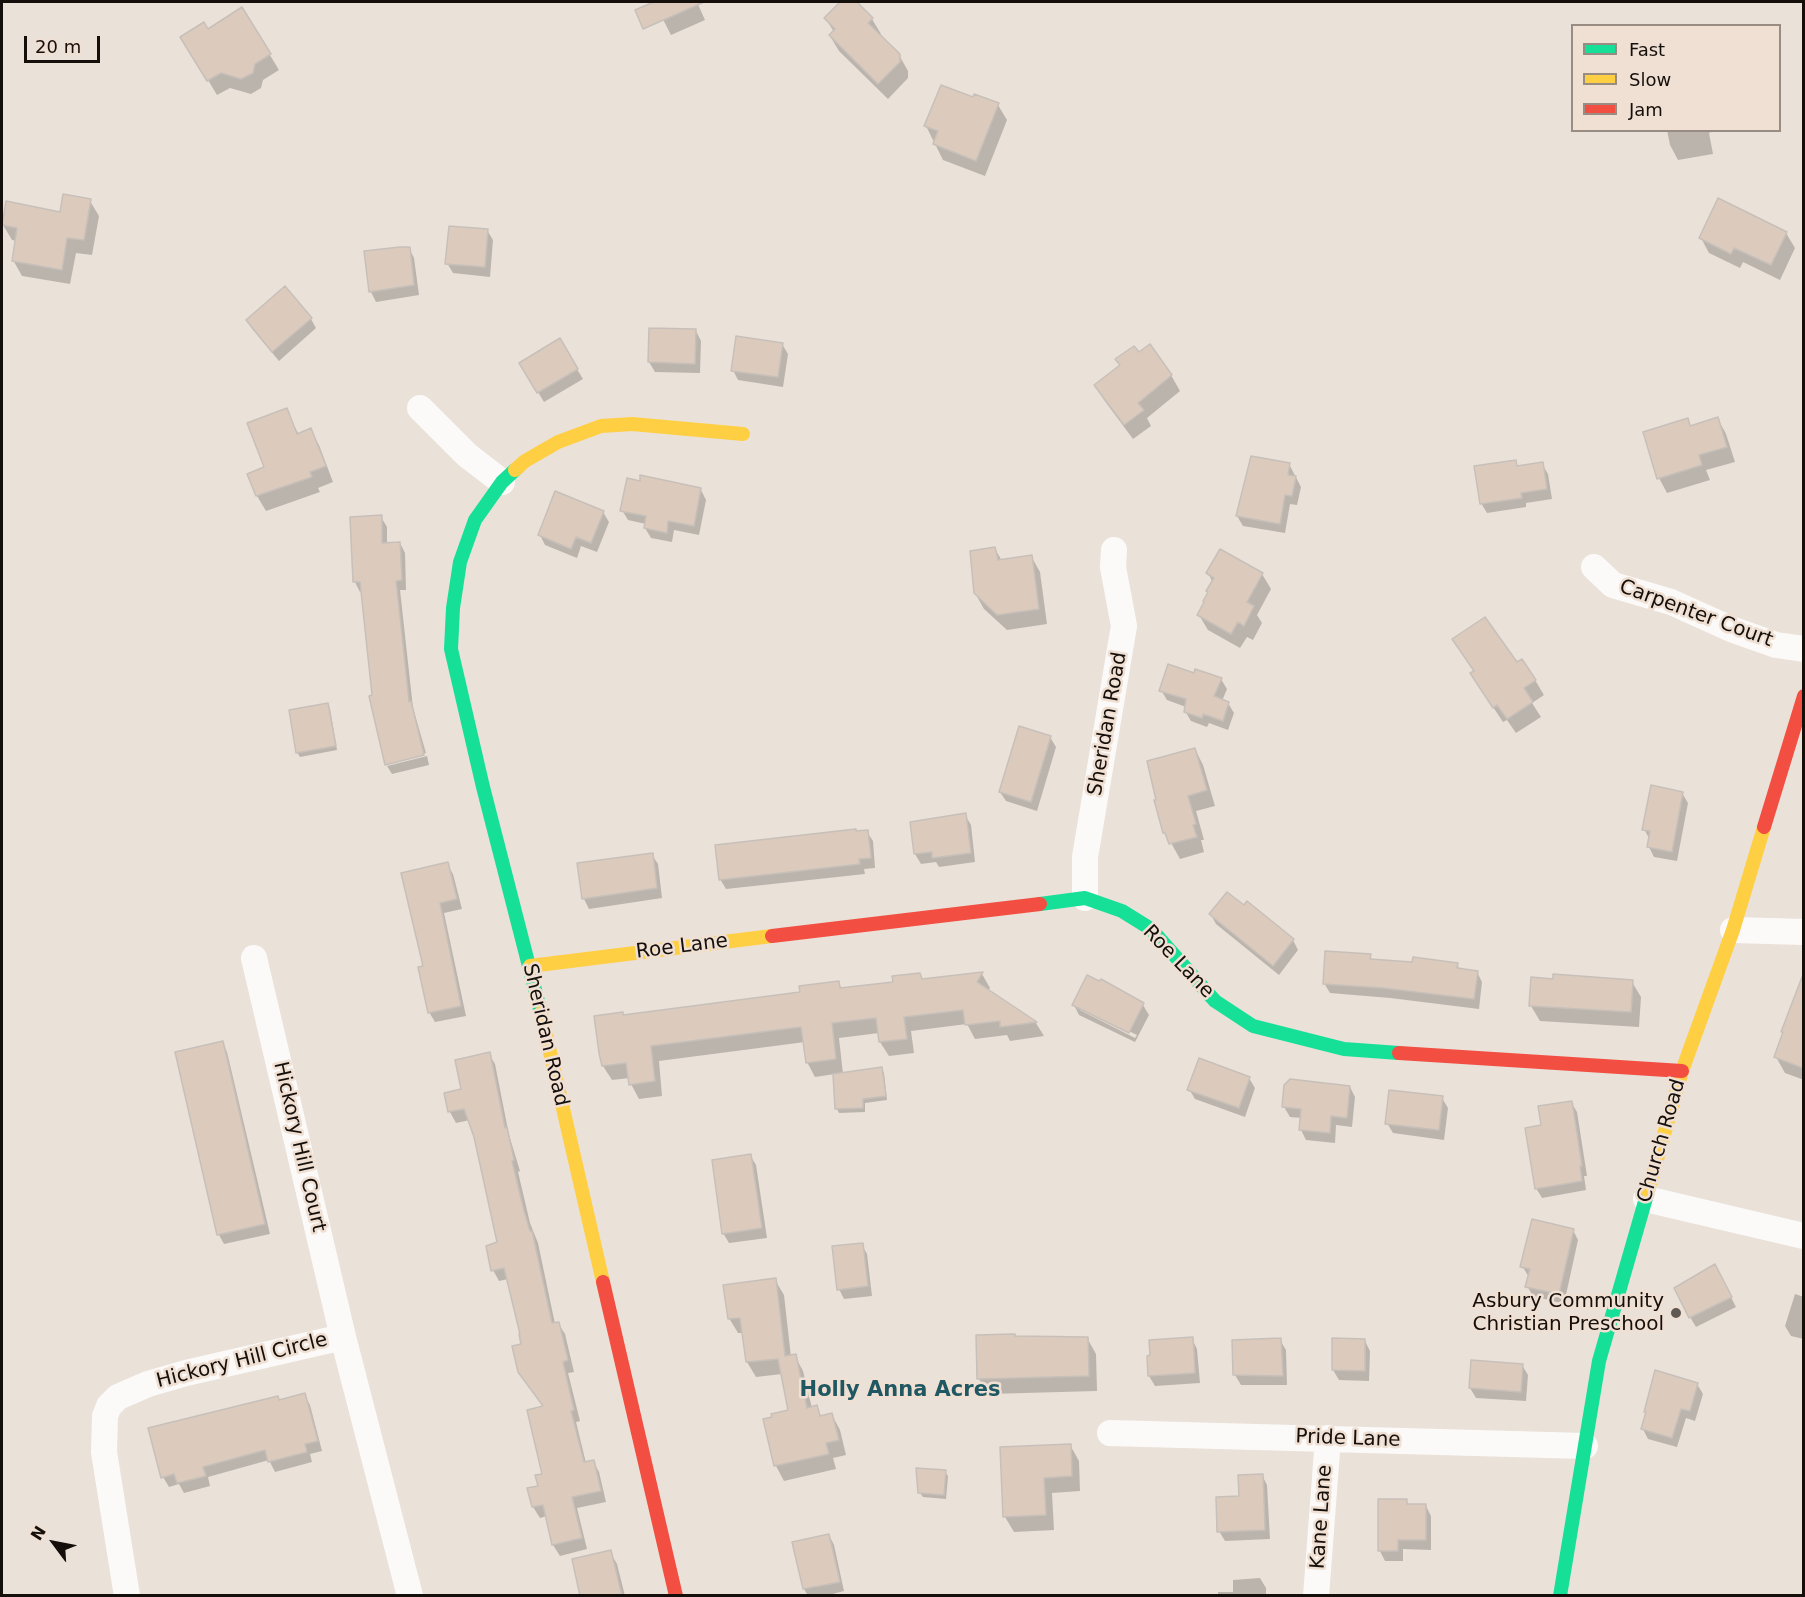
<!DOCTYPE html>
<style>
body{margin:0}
#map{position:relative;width:1805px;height:1597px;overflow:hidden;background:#eae1d9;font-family:"DejaVu Sans",sans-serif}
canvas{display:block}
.frame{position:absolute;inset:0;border:3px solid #150f0b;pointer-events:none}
.legend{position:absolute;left:1571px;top:24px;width:210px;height:108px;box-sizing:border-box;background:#f0e0d3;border:2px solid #988c83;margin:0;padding:8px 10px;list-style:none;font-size:18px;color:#150f0b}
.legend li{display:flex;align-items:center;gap:12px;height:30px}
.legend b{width:30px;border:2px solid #988c83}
.north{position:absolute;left:24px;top:1513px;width:60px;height:60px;-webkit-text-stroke:4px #f0e0d3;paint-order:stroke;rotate:302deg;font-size:16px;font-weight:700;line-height:24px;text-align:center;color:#150f0b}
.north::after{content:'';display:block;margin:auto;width:21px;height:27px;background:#150f0b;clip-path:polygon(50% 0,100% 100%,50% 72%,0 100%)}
.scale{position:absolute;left:24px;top:36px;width:76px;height:27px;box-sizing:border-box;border:3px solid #150f0b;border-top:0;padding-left:8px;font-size:18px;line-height:21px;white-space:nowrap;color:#150f0b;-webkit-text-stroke:4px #f0e0d3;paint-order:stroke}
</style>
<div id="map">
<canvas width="1805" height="1597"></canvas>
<div class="frame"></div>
<ul class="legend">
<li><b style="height:8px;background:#16e098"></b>Fast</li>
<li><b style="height:8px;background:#ffcf43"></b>Slow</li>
<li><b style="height:8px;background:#f24e42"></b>Jam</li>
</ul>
<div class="north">N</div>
<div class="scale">20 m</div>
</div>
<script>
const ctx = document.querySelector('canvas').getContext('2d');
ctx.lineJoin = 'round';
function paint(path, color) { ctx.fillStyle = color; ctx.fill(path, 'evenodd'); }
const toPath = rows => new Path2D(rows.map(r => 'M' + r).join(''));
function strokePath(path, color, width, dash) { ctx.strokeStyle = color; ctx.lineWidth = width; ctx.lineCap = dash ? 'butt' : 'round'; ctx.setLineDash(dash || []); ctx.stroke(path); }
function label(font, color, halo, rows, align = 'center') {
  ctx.font = font + ' "DejaVu Sans",sans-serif'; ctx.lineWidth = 5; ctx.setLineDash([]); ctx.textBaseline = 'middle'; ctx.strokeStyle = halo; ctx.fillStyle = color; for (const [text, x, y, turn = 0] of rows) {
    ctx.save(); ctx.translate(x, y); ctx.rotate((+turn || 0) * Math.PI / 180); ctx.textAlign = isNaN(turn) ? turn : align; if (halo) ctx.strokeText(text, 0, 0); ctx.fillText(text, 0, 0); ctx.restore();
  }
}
paint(toPath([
 [654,2,697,2,705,20,671,35],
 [842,2,855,2,872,19,881,34,879,36,899,55,908,71,908,78,888,99,839,51,830,36,834,32,826,19],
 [242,9,279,70,263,80,261,88,251,94,230,88,217,95,191,52,208,31],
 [973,99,998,105,1007,120,985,176,943,160,926,126],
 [1667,130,1716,130,1709,133,1713,154,1678,160,1670,145],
 [90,201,99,216,92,255,76,253,70,284,22,276,13,260,17,241,12,240,3,225,61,213],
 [487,230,493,240,490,277,453,273,447,263],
 [1786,233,1795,248,1780,280,1743,262,1740,268,1709,253,1701,238],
 [409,248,414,258,419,295,376,302,371,292,366,252],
 [311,319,316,328,279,361,253,330,247,321],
 [696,331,701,341,700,373,655,372,649,362],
 [559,340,583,379,544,402,521,364],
 [782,344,788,354,783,387,738,380,733,370],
 [1139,355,1171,375,1180,391,1147,418,1151,426,1133,439,1104,400,1096,385],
 [286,410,299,435,310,430,319,445,333,482,318,488,320,492,266,511,257,496,249,474,266,468],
 [1718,419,1726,434,1735,462,1706,470,1710,480,1667,493,1659,478,1687,420,1691,427],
 [1515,462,1518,467,1542,464,1548,474,1552,499,1526,503,1526,507,1487,513,1481,503],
 [1289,464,1301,487,1297,505,1290,504,1285,533,1243,526,1237,516],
 [701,490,706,500,699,535,674,530,672,542,651,538,645,528,646,524,628,520,622,510],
 [603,512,609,522,597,552,581,546,577,558,545,545,540,535],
 [381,517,387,527,387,544,400,543,405,553,406,590,400,590,413,708,426,753,387,763,387,765,373,697,363,591,360,592,355,582],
 [995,549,1002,561,1031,556,1040,572,1047,624,1007,630,984,609,975,593],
 [1221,551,1262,574,1271,589,1257,615,1262,623,1253,640,1247,637,1240,648,1208,630,1199,615,1213,583,1208,573],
 [1517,664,1535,680,1544,695,1532,703,1541,717,1516,733,1507,720,1503,722,1481,689],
 [1194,675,1221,679,1227,689,1222,701,1228,703,1234,713,1228,730,1209,723,1207,727,1191,721,1185,711,1186,707,1167,700,1161,690],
 [328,705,330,709,337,750,300,757,297,752],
 [1050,737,1056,747,1037,811,1006,801,1000,792],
 [1195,749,1203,765,1215,806,1196,811,1204,840,1201,840,1204,852,1180,859,1165,832],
 [427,756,429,765,392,774,387,766],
 [1682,793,1688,803,1677,861,1654,857,1649,847,1650,840,1644,829],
 [965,815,971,825,975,862,939,867,936,862,921,864,915,854],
 [867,832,873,841,875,868,864,869,865,874,726,889,720,879],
 [652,855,658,864,662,898,589,909,584,899],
 [447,864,453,874,462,909,444,913,466,1016,435,1022,429,1012,425,967],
 [1211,915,1293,940,1298,950,1279,975,1216,924],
 [1370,956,1373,961,1457,964,1460,970,1477,972,1482,982,1479,1009,1390,998,1330,993,1324,983],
 [982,974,990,988,988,991,1036,1023,1044,1036,1010,1041,1007,1035,975,1039,967,1024,911,1031,914,1053,889,1056,880,1042,879,1033,839,1038,843,1074,881,1069,884,1073,887,1100,865,1103,865,1112,839,1113,837,1109,835,1074,815,1077,807,1062,805,1042,659,1061,662,1096,639,1099,631,1084,630,1078,612,1080,603,1066,624,1017,802,993,838,982,842,989],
 [1632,982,1641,997,1639,1027,1540,1021,1531,1006],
 [1798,991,1804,993,1804,1080,1785,1073,1776,1057,1784,1034,1782,1031],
 [1074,1005,1143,1005,1149,1015,1135,1042,1079,1015],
 [1080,1007,1137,1035,1135,1038,1080,1010],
 [222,1042,227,1052,270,1234,224,1244,219,1235],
 [489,1054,495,1064,509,1135,520,1171,518,1172,530,1223,538,1243,555,1324,558,1323,565,1334,574,1372,568,1373,580,1421,576,1422,586,1463,593,1461,599,1472,606,1502,577,1508,587,1549,560,1556,553,1545,547,1516,540,1518,533,1507,543,1475,544,1407,519,1371,523,1345,508,1279,499,1281,493,1270,499,1243,476,1136,470,1120,456,1123,450,1112,446,1094,463,1090],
 [1249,1078,1255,1088,1245,1117,1195,1099,1189,1089],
 [1350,1087,1355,1097,1352,1127,1336,1125,1335,1143,1306,1140,1301,1130,1302,1118,1290,1117,1284,1107],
 [1442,1098,1448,1108,1444,1140,1393,1133,1387,1123],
 [1571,1102,1577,1112,1587,1176,1584,1176,1586,1190,1542,1198,1536,1188,1543,1127],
 [750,1155,756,1165,767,1238,729,1243,723,1233],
 [1573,1230,1578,1240,1564,1304,1533,1296,1527,1286,1529,1277,1522,1266],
 [862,1245,867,1254,872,1296,844,1299,839,1289],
 [1720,1276,1736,1307,1696,1327,1690,1317],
 [775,1280,784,1295,791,1357,795,1356,803,1371,812,1408,816,1407,822,1417,832,1415,840,1430,846,1455,833,1458,836,1469,784,1481,776,1466,765,1420,790,1411,782,1374,756,1377,747,1362,744,1333,738,1333,729,1318],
 [1795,1294,1804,1297,1804,1339,1791,1336,1785,1326],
 [1087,1338,1096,1354,1097,1391,988,1394,979,1379],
 [1192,1339,1197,1349,1200,1383,1155,1386,1149,1376],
 [1280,1340,1286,1350,1287,1385,1241,1385,1235,1375],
 [1334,1340,1365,1341,1370,1351,1369,1381,1339,1380,1333,1370],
 [1522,1365,1528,1375,1526,1401,1476,1398,1470,1388],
 [1697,1384,1703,1394,1695,1421,1686,1418,1677,1447,1648,1439,1643,1429,1647,1414,1645,1412],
 [304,1395,310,1405,322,1451,310,1454,312,1462,275,1472,269,1460,208,1477,210,1486,184,1493,179,1484,169,1487,163,1477,280,1401],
 [1070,1445,1079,1461,1080,1491,1052,1493,1054,1530,1014,1532,1005,1517],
 [945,1472,948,1476,946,1499,923,1497,920,1493],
 [1262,1475,1267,1485,1270,1539,1225,1541,1219,1531,1240,1497],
 [1406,1501,1409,1506,1426,1506,1431,1516,1431,1550,1403,1549,1403,1561,1385,1561,1380,1551],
 [829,1535,834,1545,844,1591,825,1596,808,1596,804,1589,794,1543],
 [610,1552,617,1564,625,1596,582,1596],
 [1260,1578,1266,1588,1266,1596,1218,1596,1218,1592,1233,1592,1233,1580]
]), '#0003');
const building = toPath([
 [654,2,704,2,643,29,635,10,654,2],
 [840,2,857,2,873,18,868,23,900,54,900,62,878,84,829,35,835,29,824,18,840,2],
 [242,7,271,54,255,64,253,73,241,79,221,73,207,81,180,37,204,22,208,29,242,7],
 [941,85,973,97,974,94,999,103,976,161,933,144,938,131,924,126,941,85],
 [63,194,91,199,84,240,67,238,62,270,12,261,17,228,2,225,6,201,60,212,63,194],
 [1718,198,1787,232,1771,265,1734,248,1731,254,1699,238,1718,198],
 [449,226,488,229,485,267,445,264,449,226],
 [400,247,410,247,414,285,369,292,364,251,400,247],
 [285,286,312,318,272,352,246,320,285,286],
 [649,328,696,329,695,364,648,362,649,328],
 [736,336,783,343,778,377,731,371,736,336],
 [560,338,578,369,537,393,519,363,560,338],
 [1150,344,1172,375,1138,403,1144,410,1124,425,1094,385,1120,365,1115,359,1134,346,1139,352,1150,344],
 [287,408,297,434,311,428,326,466,310,472,312,477,256,496,247,474,264,467,247,423,287,408],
 [1718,417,1727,447,1699,455,1702,465,1657,479,1643,432,1688,418,1690,426,1718,417],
 [1251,456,1290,463,1288,475,1296,476,1292,496,1285,495,1280,524,1236,516,1251,456],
 [1516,460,1517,466,1543,462,1547,489,1521,493,1522,498,1480,504,1474,466,1516,460],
 [640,475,701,488,694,526,668,521,667,533,644,528,646,516,620,511,627,478,640,481,640,475],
 [555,491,604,511,591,543,576,537,571,549,538,535,555,491],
 [382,515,382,543,400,542,402,580,396,581,400,617,409,702,411,701,424,755,385,765,369,696,372,695,360,582,353,582,350,517,382,515],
 [995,547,998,560,1032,555,1039,609,997,615,974,593,970,551,995,547],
 [1220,549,1263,573,1247,602,1254,606,1244,626,1238,622,1231,634,1197,615,1204,602,1203,601,1208,592,1206,591,1214,578,1206,573,1220,549],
 [1485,617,1517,662,1522,659,1536,680,1524,688,1533,702,1507,719,1497,705,1493,708,1470,673,1474,671,1452,639,1485,617],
 [1168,664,1194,673,1195,669,1222,678,1214,696,1229,702,1223,721,1203,714,1202,718,1184,712,1186,699,1159,691,1168,664],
 [328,703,336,746,296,753,289,710,328,703],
 [1019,726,1051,736,1031,802,999,792,1019,726],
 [1195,748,1207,790,1188,796,1196,824,1193,825,1197,837,1169,844,1165,833,1163,833,1154,800,1156,800,1147,761,1195,748],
 [1651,785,1683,792,1672,852,1647,847,1650,831,1642,830,1651,785],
 [966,813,971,853,932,858,932,852,914,854,910,822,966,813],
 [856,829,856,831,868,830,871,858,859,859,860,864,719,880,715,845,856,829],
 [653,853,657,888,582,899,577,863,653,853],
 [448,862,457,899,440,903,461,1006,428,1013,418,967,423,966,401,873,448,862],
 [1227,892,1244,905,1247,901,1294,939,1273,966,1209,914,1227,892],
 [1325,951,1371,954,1370,959,1412,962,1413,957,1458,963,1457,968,1478,971,1474,999,1383,988,1323,984,1325,951],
 [983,972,977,982,1037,1022,1000,1027,1000,1021,965,1025,963,1010,904,1017,907,1039,879,1042,876,1018,832,1023,836,1059,806,1063,801,1027,651,1046,655,1081,629,1085,626,1063,602,1066,599,1053,594,1016,623,1012,623,1015,800,992,799,986,839,981,840,988,893,982,892,976,920,973,922,979,983,972],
 [1553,974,1633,980,1631,1012,1529,1006,1531,977,1553,979,1553,974],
 [1087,975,1099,981,1101,979,1144,1003,1129,1033,1072,1005,1087,975],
 [1802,977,1803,977,1803,1068,1774,1057,1783,1032,1781,1032,1802,977],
 [223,1041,265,1224,217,1235,175,1052,223,1041],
 [490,1052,505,1128,507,1127,514,1160,512,1161,524,1211,530,1231,532,1231,552,1323,559,1322,568,1360,563,1362,574,1410,571,1411,584,1462,594,1460,601,1491,572,1497,582,1538,552,1545,543,1505,532,1507,527,1488,538,1486,535,1475,542,1474,527,1410,543,1406,518,1372,512,1346,521,1344,519,1334,520,1334,504,1268,491,1271,486,1246,497,1242,474,1137,464,1109,448,1112,444,1093,461,1089,455,1060,490,1052],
 [1199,1058,1250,1077,1239,1108,1187,1090,1199,1058],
 [882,1067,886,1096,863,1099,863,1108,835,1109,833,1074,882,1067],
 [1290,1079,1350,1086,1347,1118,1331,1116,1330,1133,1299,1130,1301,1109,1282,1107,1284,1085,1290,1079],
 [1389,1090,1443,1096,1439,1130,1385,1124,1389,1090],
 [1572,1101,1582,1166,1580,1166,1582,1181,1535,1189,1525,1128,1541,1125,1538,1106,1572,1101],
 [751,1154,762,1228,722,1234,712,1160,751,1154],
 [1532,1219,1574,1229,1559,1294,1525,1287,1530,1269,1520,1267,1532,1219],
 [863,1243,868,1286,837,1290,832,1246,863,1243],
 [1715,1264,1732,1297,1689,1318,1674,1288,1715,1264],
 [776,1278,785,1356,796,1354,807,1408,817,1405,820,1416,832,1413,839,1440,826,1443,829,1454,774,1466,763,1419,772,1417,771,1414,788,1410,778,1359,746,1362,740,1318,728,1319,723,1285,776,1278],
 [1015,1334,1015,1336,1088,1337,1089,1376,977,1379,976,1335,1015,1334],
 [1193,1337,1195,1373,1148,1376,1147,1356,1150,1355,1149,1340,1193,1337],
 [1281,1338,1283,1376,1233,1375,1232,1340,1281,1338],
 [1332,1338,1365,1339,1365,1371,1332,1370,1332,1338],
 [1471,1360,1523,1364,1521,1392,1469,1388,1471,1360],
 [1655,1370,1698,1383,1690,1411,1681,1409,1672,1438,1641,1429,1646,1412,1644,1412,1655,1370],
 [305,1393,318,1441,305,1444,307,1452,268,1462,265,1450,203,1467,206,1476,190,1480,177,1483,174,1474,161,1478,148,1428,278,1396,279,1400,305,1393],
 [1071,1444,1072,1476,1044,1478,1046,1515,1003,1517,1000,1447,1071,1444],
 [916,1468,946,1470,944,1495,918,1493,916,1468],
 [1263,1474,1265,1530,1217,1532,1216,1497,1239,1496,1238,1475,1263,1474],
 [1378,1499,1407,1499,1407,1504,1426,1504,1426,1540,1398,1540,1398,1551,1378,1551,1378,1499],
 [829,1534,840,1582,803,1589,792,1542,829,1534],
 [611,1550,622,1596,580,1596,572,1559,611,1550]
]);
paint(building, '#dccbbc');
strokePath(building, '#c7c0ba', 1.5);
strokePath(toPath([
 [420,408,467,455,502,482],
 [1594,567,1613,585,1671,602,1731,629,1776,645,1804,649],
 [1085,898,1085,857,1124,626,1113,567,1114,550],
 [1733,930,1804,932],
 [254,958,343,1337],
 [1646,1199,1804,1236],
 [1110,1433,1585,1446],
 [127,1596,104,1452,105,1416,109,1406,118,1397,148,1384,186,1373,343,1337,410,1596],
 [1316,1596,1328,1438]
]), '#fcfaf9', 26);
strokePath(toPath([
 [515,470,502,482,475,520,460,562,453,608,451,649,483,787,541,1013],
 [1040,904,1085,898,1122,911,1151,929,1215,1001,1253,1026,1344,1049,1399,1053],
 [1560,1596,1599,1361,1648,1191]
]), '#16e098', 14);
strokePath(toPath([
 [515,470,525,461,558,442,601,426,632,424,743,434],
 [530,966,772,936],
 [541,1013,603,1282],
 [1648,1191,1682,1071,1733,930,1764,827]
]), '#ffcf43', 14);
strokePath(toPath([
 [1764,827,1804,696],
 [772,936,1040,904],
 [1399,1053,1682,1071],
 [603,1282,676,1596]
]), '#f24e42', 14);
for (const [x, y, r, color] of [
 [1676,1313,6,"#605853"]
]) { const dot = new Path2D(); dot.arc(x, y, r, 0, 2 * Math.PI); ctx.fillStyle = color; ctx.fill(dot); strokePath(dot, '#f0e0d3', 2); }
label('20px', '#150f0b', '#f0e0d3', [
 ["Carpenter Court",1696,614,20],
 ["Sheridan Road",1108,724,-80],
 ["Roe Lane",682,947,-7],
 ["Roe Lane",1178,962,46],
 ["Sheridan Road",545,1035,77],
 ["Church Road",1662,1141,-74],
 ["Hickory Hill Court",299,1147,77],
 ["Hickory Hill Circle",242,1361,-14],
 ["Pride Lane",1348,1439,2],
 ["Kane Lane",1322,1517,-86]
]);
label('20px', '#150f0b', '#f0e0d3', [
 ["Asbury Community",1664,1302],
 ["Christian Preschool",1664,1325]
], 'right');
label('bold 21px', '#1f5862', '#f0e0d3', [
 ["Holly Anna Acres",900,1391]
]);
</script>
